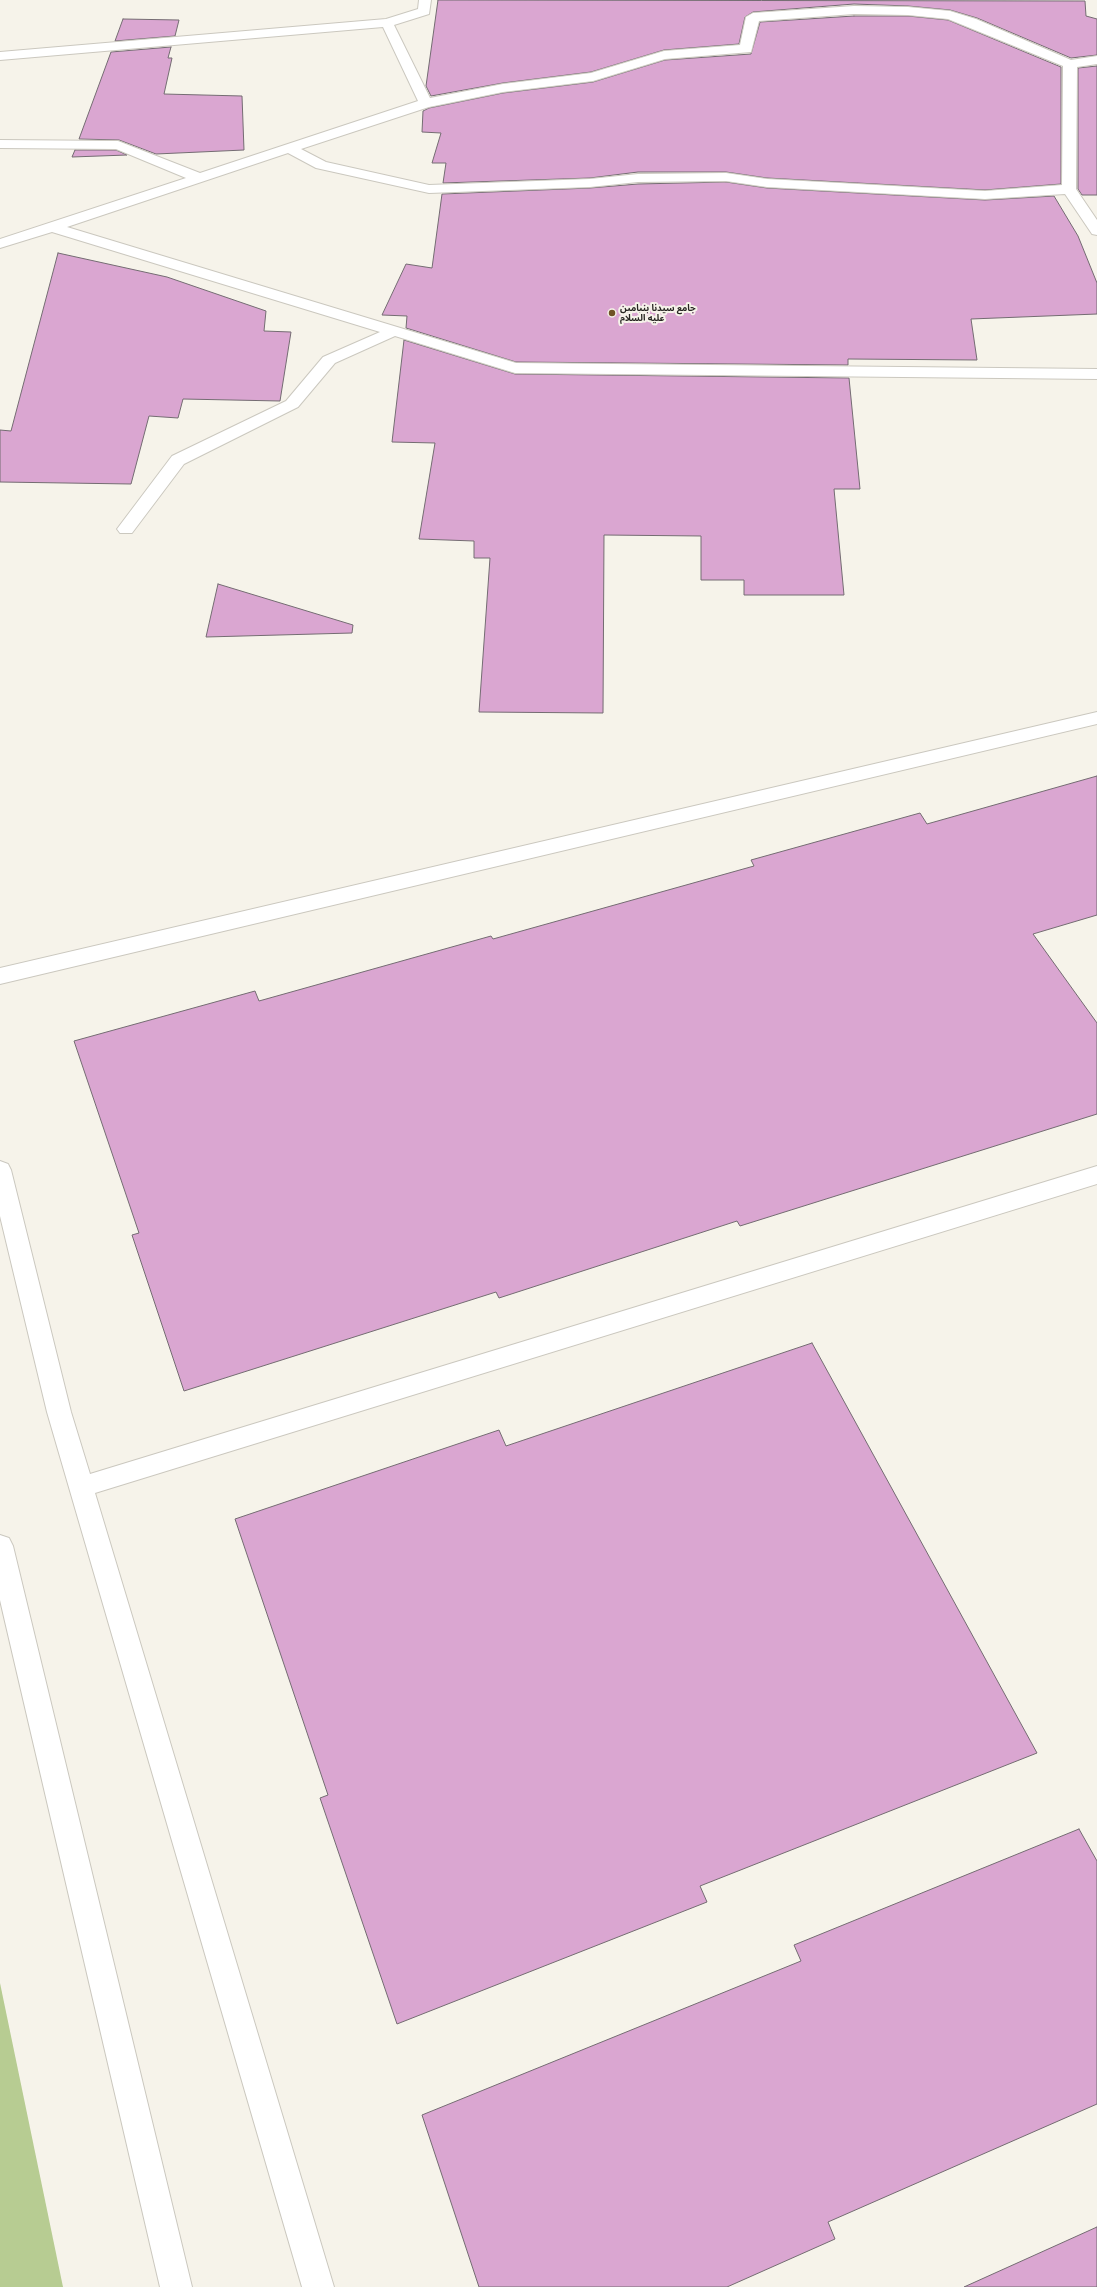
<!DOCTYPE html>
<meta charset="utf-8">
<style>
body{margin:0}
canvas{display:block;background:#f6f3ea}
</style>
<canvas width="1097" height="2287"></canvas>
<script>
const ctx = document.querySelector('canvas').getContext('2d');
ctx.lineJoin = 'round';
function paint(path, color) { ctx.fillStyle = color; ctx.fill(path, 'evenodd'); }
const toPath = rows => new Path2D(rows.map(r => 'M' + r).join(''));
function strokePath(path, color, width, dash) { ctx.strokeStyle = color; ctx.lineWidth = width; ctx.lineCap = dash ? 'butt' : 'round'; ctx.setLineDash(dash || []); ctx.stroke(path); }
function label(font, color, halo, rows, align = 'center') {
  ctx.font = font + ' Lora,"Noto Sans Arabic",serif'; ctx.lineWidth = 4; ctx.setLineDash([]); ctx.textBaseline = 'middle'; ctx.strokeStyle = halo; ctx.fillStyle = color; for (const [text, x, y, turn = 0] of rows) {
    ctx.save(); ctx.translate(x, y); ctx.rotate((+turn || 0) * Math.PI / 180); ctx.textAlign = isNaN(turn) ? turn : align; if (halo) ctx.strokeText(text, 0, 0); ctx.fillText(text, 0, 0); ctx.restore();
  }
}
paint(toPath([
 [0,1983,63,2287,0,2287]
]), '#b7cc92');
const building = toPath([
 [438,0,1085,1,1086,16,1097,19,1097,55,1071,58,977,18,950,10,908,6,854,4,753,12,745,17,739,44,664,50,591,72,503,83,431,96,426,86,438,0],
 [854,16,908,16,948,20,1061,67,1061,184,985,190,767,178,726,172,638,172,590,178,443,183,446,163,432,163,441,133,422,132,423,111,429,108,503,93,593,82,665,60,751,54,760,22,854,16],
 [123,19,179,20,175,36,115,41,123,19],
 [171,47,168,58,172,58,164,94,242,96,244,150,156,154,119,140,79,139,111,52,171,47],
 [1097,66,1097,195,1082,195,1078,189,1078,68,1097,66],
 [75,150,116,150,127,155,72,157,75,150],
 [726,182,767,188,985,200,1054,196,1078,236,1097,283,1097,314,971,319,977,360,848,359,848,365,516,362,406,328,407,316,382,315,406,264,432,268,442,194,590,188,638,184,726,182],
 [58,253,167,277,266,311,264,331,291,332,280,401,183,399,178,418,149,416,131,484,0,482,0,430,11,431,58,253],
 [404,340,515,374,849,378,860,489,834,489,844,595,744,595,744,580,701,580,701,536,604,535,603,713,479,712,490,558,474,558,474,541,419,539,435,443,392,442,404,340],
 [218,584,353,625,352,633,206,637,218,584],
 [1097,776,1097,915,1033,934,1097,1023,1097,1114,740,1226,737,1221,499,1298,496,1292,184,1391,132,1235,139,1233,74,1041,255,991,259,1001,491,936,493,939,754,866,751,860,920,813,927,824,1097,776],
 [812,1343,1037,1753,700,1886,707,1902,397,2024,320,1798,328,1795,235,1519,499,1430,506,1446,812,1343],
 [1079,1829,1097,1861,1097,2104,828,2222,835,2239,727,2287,479,2287,422,2115,801,1961,794,1945,1079,1829],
 [1097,2227,1097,2287,964,2287,1097,2227]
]);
paint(building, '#daa6d1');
strokePath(building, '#746c72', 1);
const minor = toPath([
 [419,0,431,0,429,14,394,25,430,98,503,84,591,73,664,51,740,45,746,17,753,13,854,6,908,7,950,11,976,19,1071,60,1097,56,1097,64,1077,67,1076,189,1097,220,1097,235,1092,234,1065,194,985,199,767,187,726,181,638,182,590,187,429,193,316,168,288,153,67,227,516,363,1097,369,1097,379,515,373,395,336,335,363,298,407,184,464,132,533,120,533,117,529,172,456,286,401,323,357,380,332,52,232,0,248,0,239,186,178,116,149,0,148,0,140,118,141,200,173,418,101,383,27,0,60,0,52,386,19,418,9,419,0],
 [854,14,908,15,948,19,1063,66,1062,185,985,191,767,179,726,173,638,174,590,179,429,185,326,162,301,149,429,107,503,92,593,81,665,59,751,52,759,21,854,14],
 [1097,712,1097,724,0,984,0,968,1097,712],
 [0,1161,8,1164,11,1170,71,1412,90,1474,1097,1166,1097,1184,95,1493,334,2287,302,2287,47,1412,0,1216,0,1161],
 [0,1535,9,1538,13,1546,192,2287,160,2287,0,1600,0,1535]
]);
strokePath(minor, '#cbc8bf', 2);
paint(minor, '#fff');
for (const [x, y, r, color] of [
 [612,313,4,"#705326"]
]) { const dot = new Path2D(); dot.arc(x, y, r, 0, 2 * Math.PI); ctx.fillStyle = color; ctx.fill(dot); strokePath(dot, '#f6f3ea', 1.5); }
label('bold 9px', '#272622', '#f6f3ea', [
 ["جامع سيدنا بنيامين",620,308],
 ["عليه السلام",620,318]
], 'left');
</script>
